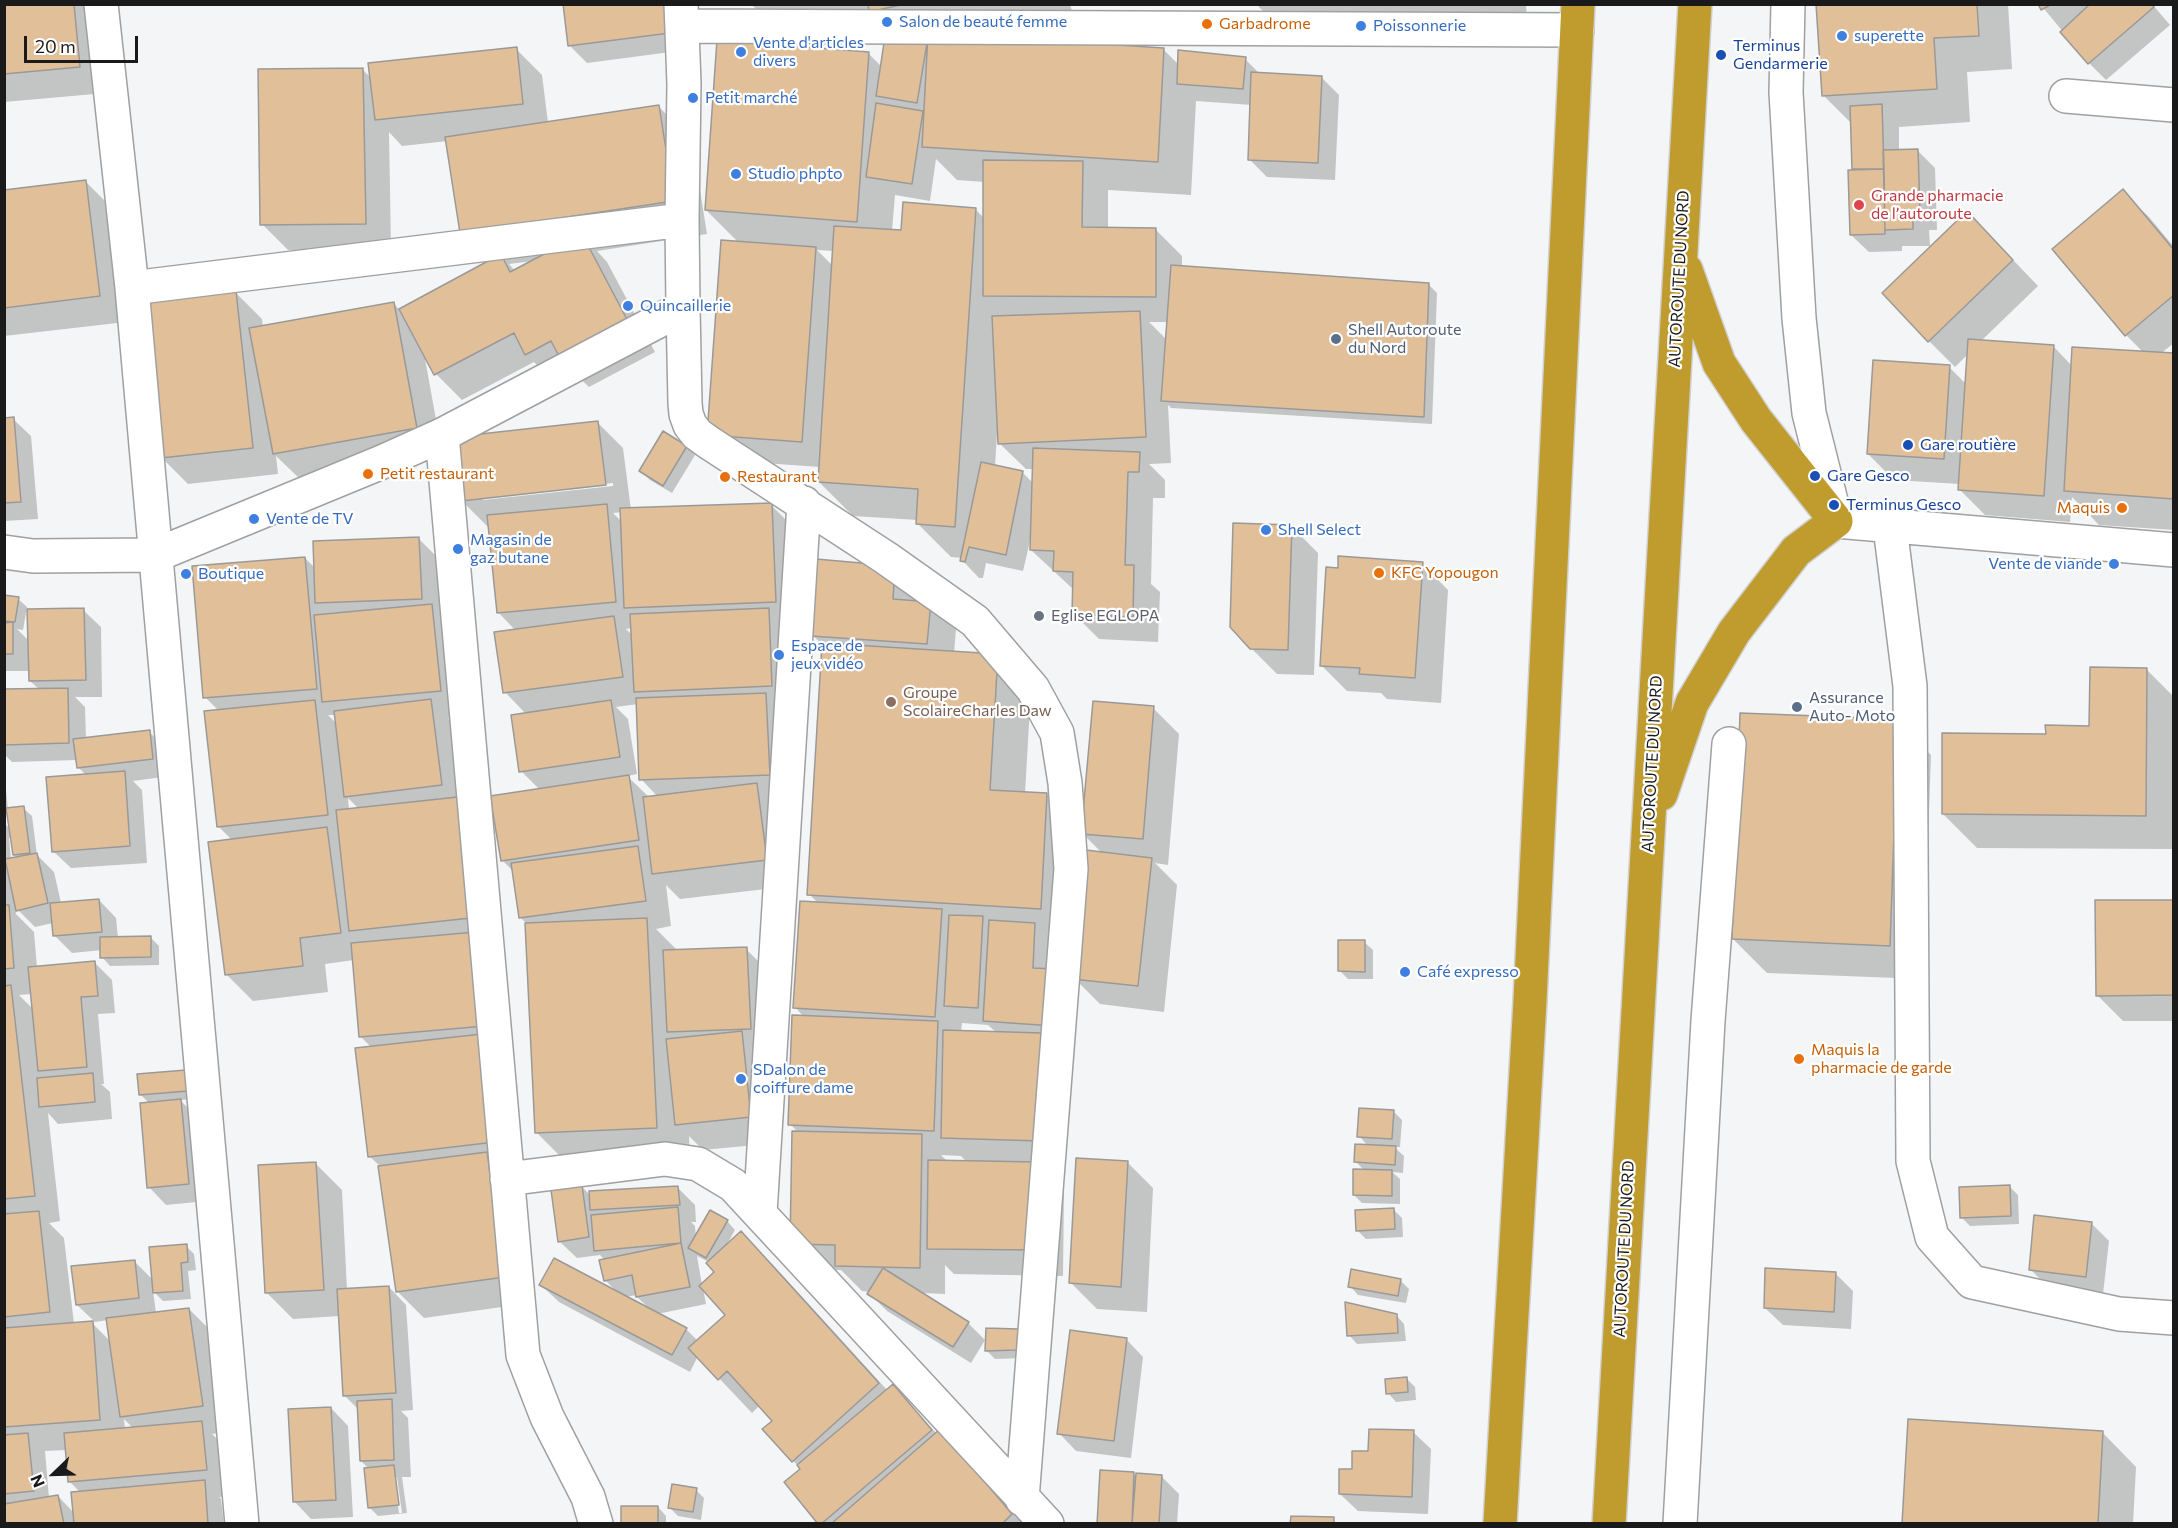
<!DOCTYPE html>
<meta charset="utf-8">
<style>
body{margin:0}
#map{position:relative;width:2178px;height:1528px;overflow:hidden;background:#f4f5f6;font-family:Commissioner,sans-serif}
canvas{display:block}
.frame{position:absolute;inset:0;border:6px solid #1a1a1b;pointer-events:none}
.north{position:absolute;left:24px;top:1444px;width:60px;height:60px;-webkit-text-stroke:4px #fff;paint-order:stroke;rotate:247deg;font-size:16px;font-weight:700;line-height:24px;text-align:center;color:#1a1a1b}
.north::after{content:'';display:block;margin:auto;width:21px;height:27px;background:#1a1a1b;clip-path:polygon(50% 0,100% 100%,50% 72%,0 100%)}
.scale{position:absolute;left:24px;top:36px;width:114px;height:27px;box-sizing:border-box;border:3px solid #1a1a1b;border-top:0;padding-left:8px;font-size:18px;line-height:21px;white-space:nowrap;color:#1a1a1b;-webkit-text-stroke:4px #fff;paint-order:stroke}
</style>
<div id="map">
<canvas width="2178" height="1528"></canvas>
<div class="frame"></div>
<div class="north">N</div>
<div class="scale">20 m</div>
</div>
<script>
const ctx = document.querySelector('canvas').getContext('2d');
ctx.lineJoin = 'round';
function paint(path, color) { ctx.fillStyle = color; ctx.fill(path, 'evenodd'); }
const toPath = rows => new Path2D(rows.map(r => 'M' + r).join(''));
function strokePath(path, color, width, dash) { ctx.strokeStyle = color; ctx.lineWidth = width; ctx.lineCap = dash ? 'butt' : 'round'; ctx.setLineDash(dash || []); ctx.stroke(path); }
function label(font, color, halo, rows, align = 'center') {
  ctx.font = font + ' Commissioner,sans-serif'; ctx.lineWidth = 4.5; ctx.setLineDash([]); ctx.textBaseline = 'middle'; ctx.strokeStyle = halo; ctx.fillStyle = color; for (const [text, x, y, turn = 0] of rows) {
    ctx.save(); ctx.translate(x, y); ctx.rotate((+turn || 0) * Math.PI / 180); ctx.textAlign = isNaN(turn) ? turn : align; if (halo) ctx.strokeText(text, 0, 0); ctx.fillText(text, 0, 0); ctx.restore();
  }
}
paint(toPath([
 [4,4,97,4,106,93,4,102],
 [681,4,686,50,587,63,569,45],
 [751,4,1070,4,1072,11,953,35,1163,49,1179,65,1245,59,1260,74,1321,77,1339,95,1335,180,1267,177,1249,159,1252,105,1196,101,1191,195,1108,190,1108,229,1156,230,1182,256,1182,267,1428,284,1437,293,1432,424,1171,408,1168,405,1171,463,1149,464,1165,480,1165,498,1153,498,1151,584,1160,592,1158,642,1099,639,1073,613,1074,590,1031,550,1031,541,1030,541,1023,571,986,563,983,578,979,578,962,560,962,558,951,557,917,523,918,520,853,516,819,482,820,467,735,461,709,435,739,243,706,210,869,54,882,67,886,38,777,30],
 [929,40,929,47,926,45,916,43],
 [936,159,957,180,985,182,985,219,975,209,903,232,892,231,895,195,930,201],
 [817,250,834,251,833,266],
 [1149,322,1168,322,1167,340],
 [997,433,999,433,999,443,1026,469,1034,469,1033,483,1023,473,995,467],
 [1256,4,1526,4,1527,24,1266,14],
 [1818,4,2008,4,2012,69,1967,72,1970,122,1899,127,1899,151,1917,150,1935,168,1937,230,1929,230,1930,246,1902,246,1902,251,1869,252,1851,235,1853,171,1852,124,1823,95],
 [2040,4,2152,4,2170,25,2106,80,2089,63],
 [516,49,542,75,548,123,658,106,692,140,707,234,597,251,607,262,655,352,589,387,571,370,552,380,534,362,462,400,436,374,424,353,442,453,300,479,276,456,278,474,188,484,162,458,236,293,262,319,263,327,393,303,400,310,491,261,448,141,402,146,389,132,391,249,288,250,262,224,362,69,372,79],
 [533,261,515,271,509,264],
 [85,181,111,207,126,322,4,336,4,191],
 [2123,192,2149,217,2174,247,2174,343,2160,354,2174,355,2174,530,2099,525,2072,497,2070,522,1985,515,1959,489,1960,484,1894,480,1868,454,1949,367,1966,384,1968,354,1955,367,1929,341,1993,239,2038,286,1980,342,2054,347,2072,366,2144,353,2126,335],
 [4,419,13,419,31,436,38,519,4,521],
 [597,422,623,448,631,510,771,505,797,531,792,886,680,899,666,885,671,926,656,929,678,951,746,949,772,975,777,1143,703,1150,689,1136,690,1162,570,1166,536,1132,527,924,520,917,514,872,502,860,540,790,521,771,526,714,505,692,516,631,498,612,488,527,462,501],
 [613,483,613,486,483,500,483,497],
 [622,512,622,522,613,513],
 [633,628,633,636,626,629],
 [638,704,641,779,658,797,650,798,627,776,637,774,628,719,616,707],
 [686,447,695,455,672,493,650,480,641,471],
 [1292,527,1318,553,1314,675,1277,674,1251,648],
 [419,539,445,565,466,716,448,718,457,727,530,1303,424,1318,398,1292,380,1166,369,1156,371,1047,360,1036,354,960,325,964,328,992,253,1001,227,975,233,841,219,827,219,711,205,697,305,558,316,569],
 [328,715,336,715,337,724],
 [348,798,359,809,349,810],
 [1422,564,1448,590,1441,703,1387,699,1381,693,1347,691,1321,665,1339,570],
 [895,567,956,629,954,653,997,656,1031,690,1025,793,1047,795,1083,831,1153,708,1179,734,1168,865,1155,863,1177,885,1164,1012,1100,1004,1074,978,1103,854,1080,831,1068,1061,1065,1166,1040,1166,1064,1189,1063,1276,954,1274,945,1265,945,1294,920,1293,968,1323,985,1340,971,1363,887,1311,869,1293,871,1292,862,1291,841,1270,818,1270,792,1244,798,1132,790,1124,804,1017,795,1007,818,903,809,894,824,646,812,635],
 [962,1023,988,1025,997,1033,961,1032],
 [941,1155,961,1156,967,1162,948,1162],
 [4,596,18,599,27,607,23,630,17,629,29,641,83,610,101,627,102,697,75,697,85,707,86,739,149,732,167,749,170,776,133,781,142,790,147,863,71,868,53,851,86,775,78,767,77,760,12,762,4,754],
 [5,671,30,671,30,681,40,690,6,691],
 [2146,669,2174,697,2174,849,1977,848,1943,814,2047,736,2091,727],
 [1897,721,1931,755,1923,979,1767,973,1733,939],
 [4,769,8,810,23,808,32,816,37,855,54,872,61,903,99,900,116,918,118,938,151,938,159,946,159,965,110,966,102,957,102,950,72,953,54,935,53,923,35,927,15,907,16,914,34,932,37,968,95,963,112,980,115,1013,98,1014,104,1084,101,1084,110,1092,112,1119,58,1124,48,1113,60,1221,49,1223,64,1238,74,1324,92,1323,111,1342,108,1320,95,1322,77,1305,134,1261,154,1281,186,1246,194,1254,196,1270,188,1271,191,1299,163,1301,153,1291,156,1313,189,1309,215,1335,228,1432,212,1434,228,1449,232,1496,219,1497,221,1499,224,1524,4,1524,4,823,10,829,8,815,4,815],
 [11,837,14,855,17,858,11,860,9,838],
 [32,994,34,1010,19,995],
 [124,1419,134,1429,125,1430],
 [67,1450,69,1481,80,1492,74,1513,58,1496,49,1498,45,1451],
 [2174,901,2174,1021,2123,1021,2097,995],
 [1364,942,1373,950,1373,979,1348,979,1340,971],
 [185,1072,195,1099,180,1100,198,1118,206,1201,166,1205,149,1187,149,1103,140,1094],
 [1394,1112,1402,1120,1400,1147,1394,1147,1404,1156,1403,1173,1392,1172,1400,1179,1400,1204,1362,1203,1354,1195,1365,1171,1356,1162,1368,1146,1359,1136],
 [1127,1162,1153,1188,1147,1312,1097,1309,1071,1283],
 [316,1164,342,1190,347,1290,389,1287,406,1305,413,1410,401,1411,408,1418,411,1477,402,1477,407,1513,378,1516,370,1508,369,1469,361,1461,359,1410,345,1396,340,1316,293,1319,267,1293],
 [394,1477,397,1477,402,1513,399,1513],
 [582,1187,591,1196,678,1188,695,1205,696,1222,691,1222,695,1226,696,1239,727,1221,735,1230,726,1246,741,1233,775,1267,887,1390,893,1386,937,1434,974,1465,1023,1524,820,1524,802,1469,793,1461,774,1421,760,1405,752,1413,698,1356,690,1372,559,1302,541,1285,617,1292,605,1280,605,1260,600,1255,577,1258,559,1241],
 [697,1256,709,1262,716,1272,702,1285],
 [703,1288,727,1315,698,1341,686,1329,657,1314,706,1304],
 [637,1295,637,1297,651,1310,625,1297],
 [2010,1187,2018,1195,2019,1224,1970,1226,1962,1218],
 [1394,1210,1402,1218,1403,1237,1366,1239,1357,1230],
 [2091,1223,2109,1241,2103,1294,2048,1287,2030,1269],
 [1835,1273,1853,1291,1851,1329,1783,1325,1765,1308],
 [1400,1280,1409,1289,1406,1303,1358,1295,1350,1286],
 [1396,1315,1404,1324,1406,1341,1357,1344,1349,1335],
 [1018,1330,1026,1339,1025,1358,995,1359,986,1350],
 [1126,1339,1143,1357,1131,1458,1076,1451,1059,1433],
 [1406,1378,1415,1387,1416,1400,1396,1402,1388,1393],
 [331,1408,348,1426,353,1517,311,1519,294,1501],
 [1413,1432,1431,1449,1428,1514,1358,1511,1340,1494,1354,1471,1370,1452],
 [2103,1433,2136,1467,2133,1524,1904,1524],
 [1133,1474,1137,1477,1161,1476,1179,1494,1177,1524,1098,1524],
 [696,1490,704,1498,701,1520,678,1516,670,1508],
 [658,1507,666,1516,666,1524,623,1524]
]), '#0003');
const building = toPath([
 [4,4,74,4,80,67,4,74,4,4],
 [563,4,666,4,670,33,568,46,563,4],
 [868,4,905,4,869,12,868,4],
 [1816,4,1977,4,1979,36,1934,38,1937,89,1822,96,1816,4],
 [2038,4,2052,4,2041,10,2038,4],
 [2090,4,2152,4,2154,7,2088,64,2060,32,2090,4],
 [928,33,1164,48,1158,162,922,147,928,33],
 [885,36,927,43,917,103,876,96,885,36],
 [717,40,869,52,857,222,705,210,717,40],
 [517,47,523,104,375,120,368,63,517,47],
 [1178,50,1246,57,1243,89,1177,84,1178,50],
 [363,68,366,224,260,225,258,69,363,68],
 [1251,72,1322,76,1318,163,1248,160,1251,72],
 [876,103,923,111,912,184,866,177,876,103],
 [1882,104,1884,169,1852,169,1850,106,1882,104],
 [659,105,674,201,460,233,445,137,659,105],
 [1918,149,1920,213,1913,213,1913,229,1885,230,1883,150,1918,149],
 [983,160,1083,161,1082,227,1156,228,1156,297,983,296,983,160],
 [1884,169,1885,234,1850,235,1848,170,1884,169],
 [86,180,100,296,4,308,4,190,86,180],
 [2123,189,2174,250,2174,295,2125,336,2052,249,2123,189],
 [903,202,976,208,955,527,916,524,918,489,818,482,834,226,901,230,903,202],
 [1967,211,2013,260,1928,342,1882,293,1967,211],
 [582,234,630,325,562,362,551,341,525,355,514,333,434,375,399,309,501,254,510,272,582,234],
 [721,240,816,247,802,442,707,435,721,240],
 [1171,265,1429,283,1424,417,1161,401,1171,265],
 [236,291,253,448,161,458,144,301,236,291],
 [394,302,417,428,273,454,249,328,394,302],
 [1140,311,1146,437,998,444,992,316,1140,311],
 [1968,339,2054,345,2044,496,1958,490,1968,339],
 [2072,347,2174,353,2174,499,2064,491,2072,347],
 [1873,360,1950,365,1944,459,1867,454,1873,360],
 [14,417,21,502,4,503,4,418,14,417],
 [598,421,606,485,461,501,453,437,598,421],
 [663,431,687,446,663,486,639,471,663,431],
 [1033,448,1140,452,1139,472,1128,472,1125,565,1134,565,1133,617,1072,614,1073,572,1053,571,1054,551,1030,550,1033,448],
 [981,462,1023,471,1006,555,969,547,965,562,960,561,981,462],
 [772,503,776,602,624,608,620,508,772,503],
 [607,504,616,602,497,613,487,515,607,504],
 [1233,523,1292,525,1288,650,1250,649,1230,627,1233,523],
 [419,537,422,599,315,603,313,541,419,537],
 [1338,556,1423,562,1415,678,1359,674,1360,668,1320,666,1326,567,1338,568,1338,556],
 [305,557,317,689,203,698,192,566,305,557],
 [816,559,895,566,893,599,931,602,927,644,811,636,816,559],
 [4,595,19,597,15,622,4,621,4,595],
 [432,604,441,691,322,702,314,615,432,604],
 [84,608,86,680,29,681,27,609,84,608],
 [769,608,772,686,634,692,630,614,769,608],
 [614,616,623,677,503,693,494,632,614,616],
 [13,622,13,654,4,654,4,623,13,622],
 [822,643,998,654,990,790,1047,793,1041,909,807,895,822,643],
 [2090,667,2147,668,2146,816,1942,814,1942,733,2046,734,2045,725,2089,726,2090,667],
 [68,688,69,743,4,745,4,689,68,688],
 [766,693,770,775,639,780,636,698,766,693],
 [431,699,442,785,344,797,334,711,431,699],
 [315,700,328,815,217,827,204,711,315,700],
 [611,700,620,757,519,772,511,715,611,700],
 [1093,701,1154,706,1143,839,1081,834,1093,701],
 [1740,713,1898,719,1890,946,1732,939,1740,713],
 [150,730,153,759,77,768,73,739,150,730],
 [125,771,130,846,52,852,46,777,125,771],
 [629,775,639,840,501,861,490,796,629,775],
 [757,783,767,860,652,874,643,797,757,783],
 [458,797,471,918,349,931,336,810,458,797],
 [24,806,30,853,13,855,6,808,24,806],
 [327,827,341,933,300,938,303,966,225,975,208,842,327,827],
 [638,846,646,901,519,918,511,863,638,846],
 [1086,850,1152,858,1138,986,1072,979,1086,850],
 [37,853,48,903,16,911,5,859,37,853],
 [99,899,102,932,53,936,50,903,99,899],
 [2095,900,2174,900,2174,995,2096,996,2095,900],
 [800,901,942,909,935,1017,793,1008,800,901],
 [4,905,9,905,14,968,4,969,4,905],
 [949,915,983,916,978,1008,944,1006,949,915],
 [647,918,657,1128,535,1133,525,923,647,918],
 [989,920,1035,923,1033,968,1056,969,1053,1026,983,1021,989,920],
 [476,932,485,1026,359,1037,351,943,476,932],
 [151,936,151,957,100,958,100,937,151,936],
 [1338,940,1365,940,1365,972,1338,971,1338,940],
 [747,947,751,1029,667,1032,663,950,747,947],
 [95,961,98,996,81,997,87,1067,38,1071,28,967,95,961],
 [11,985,35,1196,4,1199,4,986,11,985],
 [792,1015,938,1021,934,1131,788,1125,792,1015],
 [943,1030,1042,1033,1040,1141,941,1138,943,1030],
 [742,1031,751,1117,675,1125,666,1039,742,1031],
 [482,1034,495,1142,368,1157,355,1048,482,1034],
 [186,1070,188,1091,139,1095,137,1074,186,1070],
 [93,1073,95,1102,39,1107,37,1078,93,1073],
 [181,1099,189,1184,147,1188,140,1103,181,1099],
 [1359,1108,1394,1110,1392,1139,1357,1137,1359,1108],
 [792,1131,922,1134,920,1268,835,1266,835,1245,790,1244,792,1131],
 [1355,1144,1396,1146,1395,1165,1354,1162,1355,1144],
 [487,1152,505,1277,396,1292,378,1166,487,1152],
 [1076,1158,1128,1161,1121,1287,1069,1283,1076,1158],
 [928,1160,1038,1162,1038,1250,927,1249,928,1160],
 [316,1162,324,1290,265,1293,258,1165,316,1162],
 [1353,1169,1392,1170,1392,1196,1353,1195,1353,1169],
 [582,1185,589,1237,558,1242,551,1190,582,1185],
 [2010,1185,2011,1216,1960,1218,1959,1187,2010,1185],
 [678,1186,680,1205,590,1210,589,1191,678,1186],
 [678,1207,681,1243,594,1251,591,1215,678,1207],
 [1394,1208,1395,1229,1356,1231,1355,1210,1394,1208],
 [710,1210,728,1220,706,1258,688,1248,710,1210],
 [39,1211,50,1312,4,1317,4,1214,39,1211],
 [2034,1215,2092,1222,2086,1277,2029,1270,2034,1215],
 [741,1231,879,1383,792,1462,762,1429,772,1421,727,1371,718,1380,688,1348,725,1315,699,1286,714,1272,706,1263,741,1231],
 [681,1243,690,1287,636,1297,632,1275,604,1281,599,1260,681,1243],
 [187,1244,188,1262,181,1263,183,1291,153,1293,149,1247,187,1244],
 [554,1258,687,1328,672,1355,539,1285,554,1258],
 [135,1260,139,1298,76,1305,71,1266,135,1260],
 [883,1268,969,1322,953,1347,867,1294,883,1268],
 [1765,1268,1836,1272,1834,1312,1764,1308,1765,1268],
 [1351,1269,1401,1279,1398,1296,1348,1287,1351,1269],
 [389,1286,396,1393,343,1396,337,1289,389,1286],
 [1345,1302,1397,1314,1398,1333,1347,1336,1345,1302],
 [189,1308,203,1406,120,1417,106,1318,189,1308],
 [93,1321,100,1420,4,1427,4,1328,93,1321],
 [986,1328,1018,1329,1017,1350,985,1351,986,1328],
 [1070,1330,1127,1338,1114,1441,1057,1434,1070,1330],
 [1407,1377,1408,1392,1386,1394,1385,1379,1407,1377],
 [893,1384,932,1430,821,1524,818,1524,784,1482,800,1469,797,1465,893,1384],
 [392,1399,394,1460,360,1461,357,1401,392,1399],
 [331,1407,336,1500,293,1502,288,1409,331,1407],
 [1908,1419,2103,1431,2098,1524,1902,1524,1908,1419],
 [202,1421,207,1470,68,1482,64,1433,202,1421],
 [940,1429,1012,1514,1002,1524,831,1524,940,1429],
 [1369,1429,1414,1430,1412,1497,1339,1494,1339,1469,1352,1469,1352,1451,1368,1451,1369,1429],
 [28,1433,34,1491,4,1494,4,1435,28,1433],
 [394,1465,399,1505,368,1508,364,1468,394,1465],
 [1100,1470,1134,1472,1132,1524,1097,1524,1100,1470],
 [1136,1473,1162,1475,1159,1524,1132,1524,1136,1473],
 [205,1480,208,1524,74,1524,71,1492,205,1480],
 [672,1484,697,1488,693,1512,668,1508,672,1484],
 [58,1495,64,1524,4,1524,4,1504,58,1495],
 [621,1506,658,1506,658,1524,621,1524,621,1506],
 [1291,1516,1334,1517,1334,1524,1290,1524,1291,1516]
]);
paint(building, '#e1c099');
strokePath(building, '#9a9998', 1.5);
const street = toPath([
 [101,4,132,288,242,1524],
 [681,4,684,84,682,220,683,308,685,403,686,414,690,425,697,434,708,442,886,558,975,621,1033,689,1057,733,1065,783,1071,869,1022,1499],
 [1788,4,1786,92,1799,318,1809,413,1836,521,2174,550],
 [682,26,1577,30],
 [2066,96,2174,105],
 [132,288,682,220],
 [442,435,523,1355,547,1417,588,1497,596,1524],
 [1890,527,1910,686,1913,1161,1932,1237,1972,1282,2119,1314,2174,1318],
 [4,552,33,556,156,555,382,462,442,435,683,308],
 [507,1179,665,1159,698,1164,733,1185,1047,1524],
 [760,1213,804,503],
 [1680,1524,1708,1021,1729,744]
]);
const highway = toPath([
 [1661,794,1692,703,1734,632,1796,551,1836,521,1756,420,1719,363,1686,270],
 [1500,1524,1530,1001,1578,4],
 [1609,1524,1695,4]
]);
strokePath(street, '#a0a0a1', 36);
strokePath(highway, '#d1d1d1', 36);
strokePath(street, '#fff', 33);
strokePath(highway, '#c09c2e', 33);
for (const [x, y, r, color] of [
 [887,22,6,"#3f7fe0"],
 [1207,24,6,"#e8710a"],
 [1361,26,6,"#3f7fe0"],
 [1842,36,6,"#3f7fe0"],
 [741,52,6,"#3f7fe0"],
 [1721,55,6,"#1a4fb4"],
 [693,98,6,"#3f7fe0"],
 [736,174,6,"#3f7fe0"],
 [1859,205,6,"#e0444e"],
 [628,306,6,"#3f7fe0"],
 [1336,339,6,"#5c6f8a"],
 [1908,445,6,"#1a4fb4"],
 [368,474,6,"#e8710a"],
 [1815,476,6,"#1a4fb4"],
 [725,477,6,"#e8710a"],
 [1834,505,6,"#1a4fb4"],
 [2122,508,6,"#e8710a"],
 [254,519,6,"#3f7fe0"],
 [1266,530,6,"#3f7fe0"],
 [458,549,6,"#3f7fe0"],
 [2114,564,6,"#3f7fe0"],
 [1379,573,6,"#e8710a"],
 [186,574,6,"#3f7fe0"],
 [1039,616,6,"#6b7280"],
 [779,655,6,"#3f7fe0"],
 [891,702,6,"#8d6e63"],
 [1797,707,6,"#5c6f8a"],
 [1405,972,6,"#3f7fe0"],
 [1799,1059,6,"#e8710a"],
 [741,1079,6,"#3f7fe0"]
]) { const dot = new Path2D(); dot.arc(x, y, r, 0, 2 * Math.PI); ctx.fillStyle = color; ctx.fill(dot); strokePath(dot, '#fff', 2); }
label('16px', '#366cbe', '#fff', [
 ["Salon de beauté femme",899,22],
 ["Poissonnerie",1373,26],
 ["superette",1854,36],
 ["Vente d'articles",753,43],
 ["divers",753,61],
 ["Petit marché",705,98],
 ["Studio phpto",748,174],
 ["Quincaillerie",640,306],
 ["Vente de TV",266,519],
 ["Shell Select",1278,530],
 ["Magasin de",470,540],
 ["gaz butane",470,558],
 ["Vente de viande",2102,564,"right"],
 ["Boutique",198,574],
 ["Espace de",791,646],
 ["jeux vidéo",791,664],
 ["Café expresso",1417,972],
 ["SDalon de",753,1070],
 ["coiffure dame",753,1088]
], 'left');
label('16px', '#c56008', '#fff', [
 ["Garbadrome",1219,24],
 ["Petit restaurant",380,474],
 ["Restaurant",737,477],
 ["Maquis",2110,508,"right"],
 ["KFC Yopougon",1391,573],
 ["Maquis la",1811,1050],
 ["pharmacie de garde",1811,1068]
], 'left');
label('16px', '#164399', '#fff', [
 ["Terminus",1733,46],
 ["Gendarmerie",1733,64],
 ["Gare routière",1920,445],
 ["Gare Gesco",1827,476],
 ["Terminus Gesco",1846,505]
], 'left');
label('16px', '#be3a42', '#fff', [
 ["Grande pharmacie",1871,196],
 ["de l’autoroute",1871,214]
], 'left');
label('16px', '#1a1a1b', '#fff', [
 ["AUTOROUTE DU NORD",1679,279,-87],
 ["AUTOROUTE DU NORD",1652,764,-87],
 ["AUTOROUTE DU NORD",1624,1249,-87]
]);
label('16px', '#4e5e75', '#fff', [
 ["Shell Autoroute",1348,330],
 ["du Nord",1348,348],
 ["Assurance",1809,698],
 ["Auto- Moto",1809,716]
], 'left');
label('16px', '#5b616d', '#fff', [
 ["Eglise EGLOPA",1051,616]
], 'left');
label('16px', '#785e54', '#fff', [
 ["Groupe",903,693],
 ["ScolaireCharles Daw",903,711]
], 'left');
</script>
